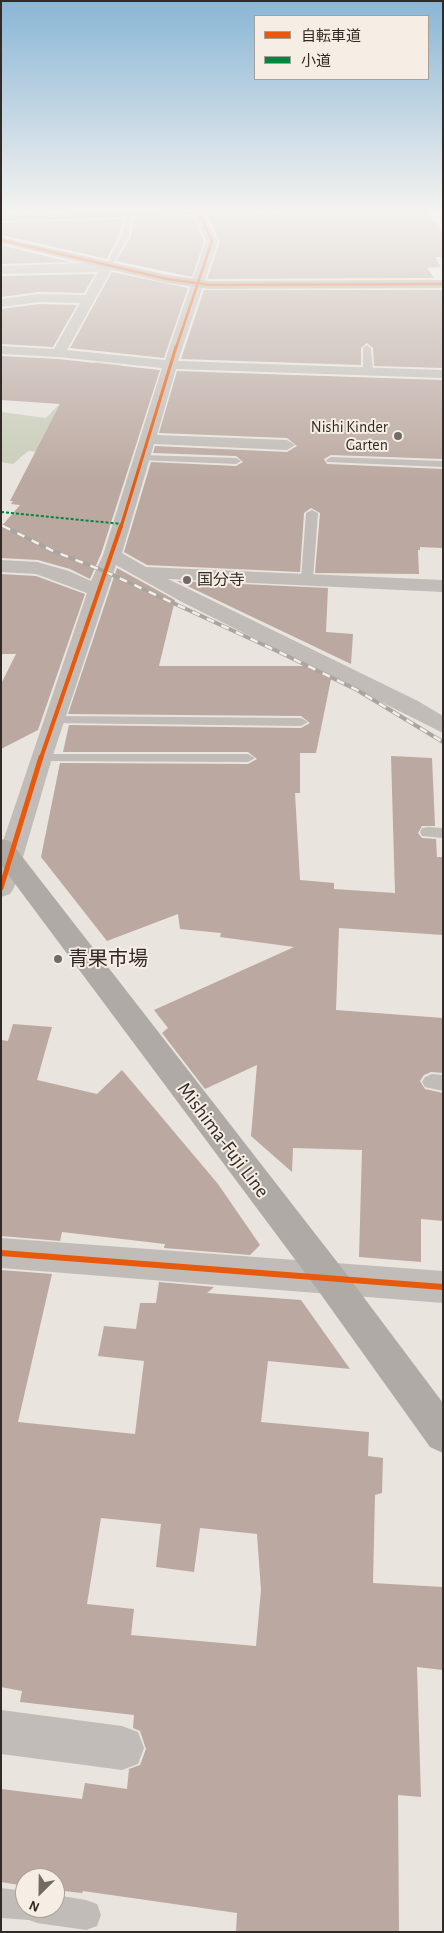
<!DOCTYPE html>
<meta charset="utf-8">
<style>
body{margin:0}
#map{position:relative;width:444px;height:1933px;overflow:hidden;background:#e9e4de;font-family:"Alegreya Sans","Noto Sans JP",sans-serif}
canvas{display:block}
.frame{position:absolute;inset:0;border:2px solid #312a26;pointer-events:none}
.legend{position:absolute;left:254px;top:15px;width:175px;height:65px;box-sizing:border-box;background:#f6eee4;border:1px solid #a7a098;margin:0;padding:6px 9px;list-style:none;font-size:15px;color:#312a26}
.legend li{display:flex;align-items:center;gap:10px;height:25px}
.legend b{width:25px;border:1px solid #a7a098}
.north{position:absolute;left:15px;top:1868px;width:50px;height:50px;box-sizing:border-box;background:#f6eee4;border:1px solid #a7a098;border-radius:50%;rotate:203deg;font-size:14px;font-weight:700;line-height:20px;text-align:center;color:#312a26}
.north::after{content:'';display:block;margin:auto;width:18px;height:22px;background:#716b66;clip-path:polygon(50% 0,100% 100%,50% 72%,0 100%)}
</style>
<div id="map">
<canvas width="444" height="1933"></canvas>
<div class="frame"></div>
<ul class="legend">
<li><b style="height:6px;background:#e8590c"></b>自転車道</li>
<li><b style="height:6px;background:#00873e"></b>小道</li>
</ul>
<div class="north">N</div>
</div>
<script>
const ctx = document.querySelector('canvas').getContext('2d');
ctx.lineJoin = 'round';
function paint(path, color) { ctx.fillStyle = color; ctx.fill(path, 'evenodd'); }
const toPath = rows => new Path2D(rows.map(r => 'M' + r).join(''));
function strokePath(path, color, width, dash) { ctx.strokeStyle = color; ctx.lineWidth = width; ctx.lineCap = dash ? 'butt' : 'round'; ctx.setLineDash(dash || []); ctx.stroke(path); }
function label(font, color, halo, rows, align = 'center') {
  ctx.font = font + ' "Alegreya Sans","Noto Sans JP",sans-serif'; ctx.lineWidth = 4; ctx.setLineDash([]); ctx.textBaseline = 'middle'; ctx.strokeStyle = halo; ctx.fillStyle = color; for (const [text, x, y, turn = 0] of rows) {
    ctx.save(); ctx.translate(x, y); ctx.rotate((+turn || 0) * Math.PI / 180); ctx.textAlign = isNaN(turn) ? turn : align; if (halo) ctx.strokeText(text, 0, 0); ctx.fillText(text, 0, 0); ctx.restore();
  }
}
paint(toPath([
 [95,362,122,365,113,379,42,452,28,451,13,464,1,462,1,412,46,418,71,392]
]), '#c9cdb9');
paint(toPath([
 [17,209,149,209,15,213],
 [285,209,424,209,443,231,443,257,435,257,441,267,427,268,434,278,207,279,220,242,207,216,278,214],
 [193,217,204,241,192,277,116,261,131,237,133,219],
 [124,219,119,235,107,259,1,235,1,223],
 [1,245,70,262,1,264],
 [112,272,188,288,164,358,70,348],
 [95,274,84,293,39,292,1,297,1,276],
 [204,290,442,290,443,368,374,366,373,348,367,343,361,348,361,365,181,359],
 [39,304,77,305,53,347,1,344,1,309],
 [1,356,58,359,160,370,101,554,90,579,70,569,38,560,1,558,1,527,20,505,11,504,13,501,10,501,60,404,1,400],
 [177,371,443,380,443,459,331,455,324,459,327,464,443,469,443,548,420,547,420,550,418,550,419,574,315,573,320,513,311,508,304,513,300,572,147,565,124,552,151,462,236,466,243,462,236,456,153,453,155,446,287,452,297,446,287,438,159,433],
 [117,568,175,600,159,666,306,666,331,679,316,753,300,753,300,793,295,793,300,880,334,883,334,889,395,893,391,756,432,758,435,826,422,826,418,833,422,838,436,839,437,857,443,857,443,935,339,928,336,1010,443,1018,443,1073,431,1072,424,1075,420,1081,425,1089,443,1093,443,1221,421,1219,421,1262,359,1257,362,1150,293,1148,292,1172,251,1136,257,1065,205,1089,162,1033,168,1028,154,1010,294,947,220,937,221,933,180,929,178,914,107,941,41,857,60,763,248,764,257,759,248,752,63,752,69,725,301,728,310,723,301,716,68,714],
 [1,574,36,576,85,594,38,730,1,749,1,684,16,654,1,654],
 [177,581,328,588,326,632,353,634,351,664],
 [13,1024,52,1027,37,1080,97,1094,122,1070,218,1184,260,1245,250,1255,164,1248,165,1244,62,1232,60,1241,1,1236,1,1040,8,1041],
 [1,1270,52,1274,18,1422,135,1434,144,1361,98,1356,104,1326,136,1329,140,1303,156,1303,159,1282,214,1287,207,1293,301,1300,350,1369,268,1361,261,1422,369,1432,368,1456,383,1458,382,1493,375,1495,373,1583,443,1587,443,1670,417,1667,421,1797,398,1795,399,1932,236,1932,237,1913,83,1891,82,1893,55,1890,55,1878,25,1878,25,1886,1,1882,1,1789,82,1799,85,1783,127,1789,129,1769,140,1765,146,1749,140,1731,133,1728,134,1715,20,1702,22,1691,1,1687],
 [101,1518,161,1524,156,1567,194,1572,200,1528,257,1534,261,1590,256,1646,131,1635,134,1609,87,1604]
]), '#bba9a1');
paint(toPath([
 [127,214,132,215,129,236,111,267,105,267,121,236,127,214],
 [367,345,371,348,373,371,368,374,363,371,363,348,367,345],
 [142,455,236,458,241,461,236,464,138,460,138,456,142,455],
 [331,457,443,461,443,467,327,462,326,460,331,457],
 [312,510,318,513,313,579,307,583,301,579,306,513,312,510],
 [54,716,301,718,308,722,301,726,49,723,47,720,54,716],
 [41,754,248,754,255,758,248,762,36,761,34,758,41,754],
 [428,827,443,828,443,838,422,836,420,832,422,828,428,827],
 [432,1074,443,1075,443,1091,425,1087,422,1082,425,1077,432,1074],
 [1,1888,25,1891,25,1908,55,1908,55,1895,86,1900,97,1904,101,1915,97,1926,86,1930,37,1923,29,1920,1,1918,1,1888]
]), '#c1bcb7');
paint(toPath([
 [198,210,203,213,218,241,178,361,443,370,443,378,176,369,157,435,287,440,295,445,287,450,154,444,122,553,146,567,443,580,443,592,168,579,418,701,443,716,443,733,180,601,116,565,52,758,14,888,10,894,1,897,1,847,87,593,36,574,1,572,1,560,37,562,69,571,91,581,103,555,162,368,58,357,1,354,1,346,54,349,80,303,39,302,1,307,1,299,39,294,85,295,98,272,1,274,1,266,112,262,114,265,67,350,165,360,206,241,193,213,198,210],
 [1,1238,443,1271,443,1303,1,1268,1,1238],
 [1,1710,122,1726,138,1732,144,1748,138,1764,122,1770,1,1754,1,1710]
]), '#c1bcb7');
paint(toPath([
 [204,209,283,209,278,212,1,221,1,215,204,209],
 [1,237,167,275,210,281,443,280,443,288,210,289,167,283,1,243,1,237]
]), '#b2aca8');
paint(toPath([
 [1,839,10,841,341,1267,443,1403,443,1453,430,1447,317,1289,1,865,1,839]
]), '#b0aaa6');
const railFar1 = toPath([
 [1,525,5,527]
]);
const rail = toPath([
 [3,526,53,551,104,571,277,651,357,690,443,742]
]);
strokePath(railFar1, '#a9a5a1', 2.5);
strokePath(rail, '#a9a5a1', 4);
strokePath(railFar1, '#f6eee4', 2, [5]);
strokePath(rail, '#f6eee4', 2.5, [8]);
strokePath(toPath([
 [1,512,122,524]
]), '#00873e', 2, [3, 2]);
strokePath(toPath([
 [1,240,167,279,210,285,443,284],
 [176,348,212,241,197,209]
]), '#e8590c', 2.5);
strokePath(toPath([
 [121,527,176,347]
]), '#e8590c', 3);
strokePath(toPath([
 [41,758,121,526]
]), '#e8590c', 4);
strokePath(toPath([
 [1,888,41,757]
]), '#e8590c', 5);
strokePath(toPath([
 [1,1253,443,1287]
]), '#e8590c', 6);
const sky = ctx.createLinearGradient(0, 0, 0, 479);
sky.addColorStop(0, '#89b6d5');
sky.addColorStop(0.44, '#f5f3f0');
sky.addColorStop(1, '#f5f3f000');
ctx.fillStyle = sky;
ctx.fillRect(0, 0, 444, 479);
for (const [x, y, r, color] of [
 [398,436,5,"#716b66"],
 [187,580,5,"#716b66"],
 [58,959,5,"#716b66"]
]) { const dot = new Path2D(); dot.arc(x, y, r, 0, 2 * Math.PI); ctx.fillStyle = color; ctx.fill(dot); strokePath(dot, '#f6eee4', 2); }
label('16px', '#312a26', '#f6eee4', [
 ["Nishi Kinder",388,427],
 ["Garten",388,445],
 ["国分寺",197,580,"left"]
], 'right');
label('20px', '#312a26', '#f6eee4', [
 ["青果市場",68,959]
], 'left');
label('20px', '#312a26', '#f6eee4', [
 ["Mishima-Fuji Line",223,1140,53]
]);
</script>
